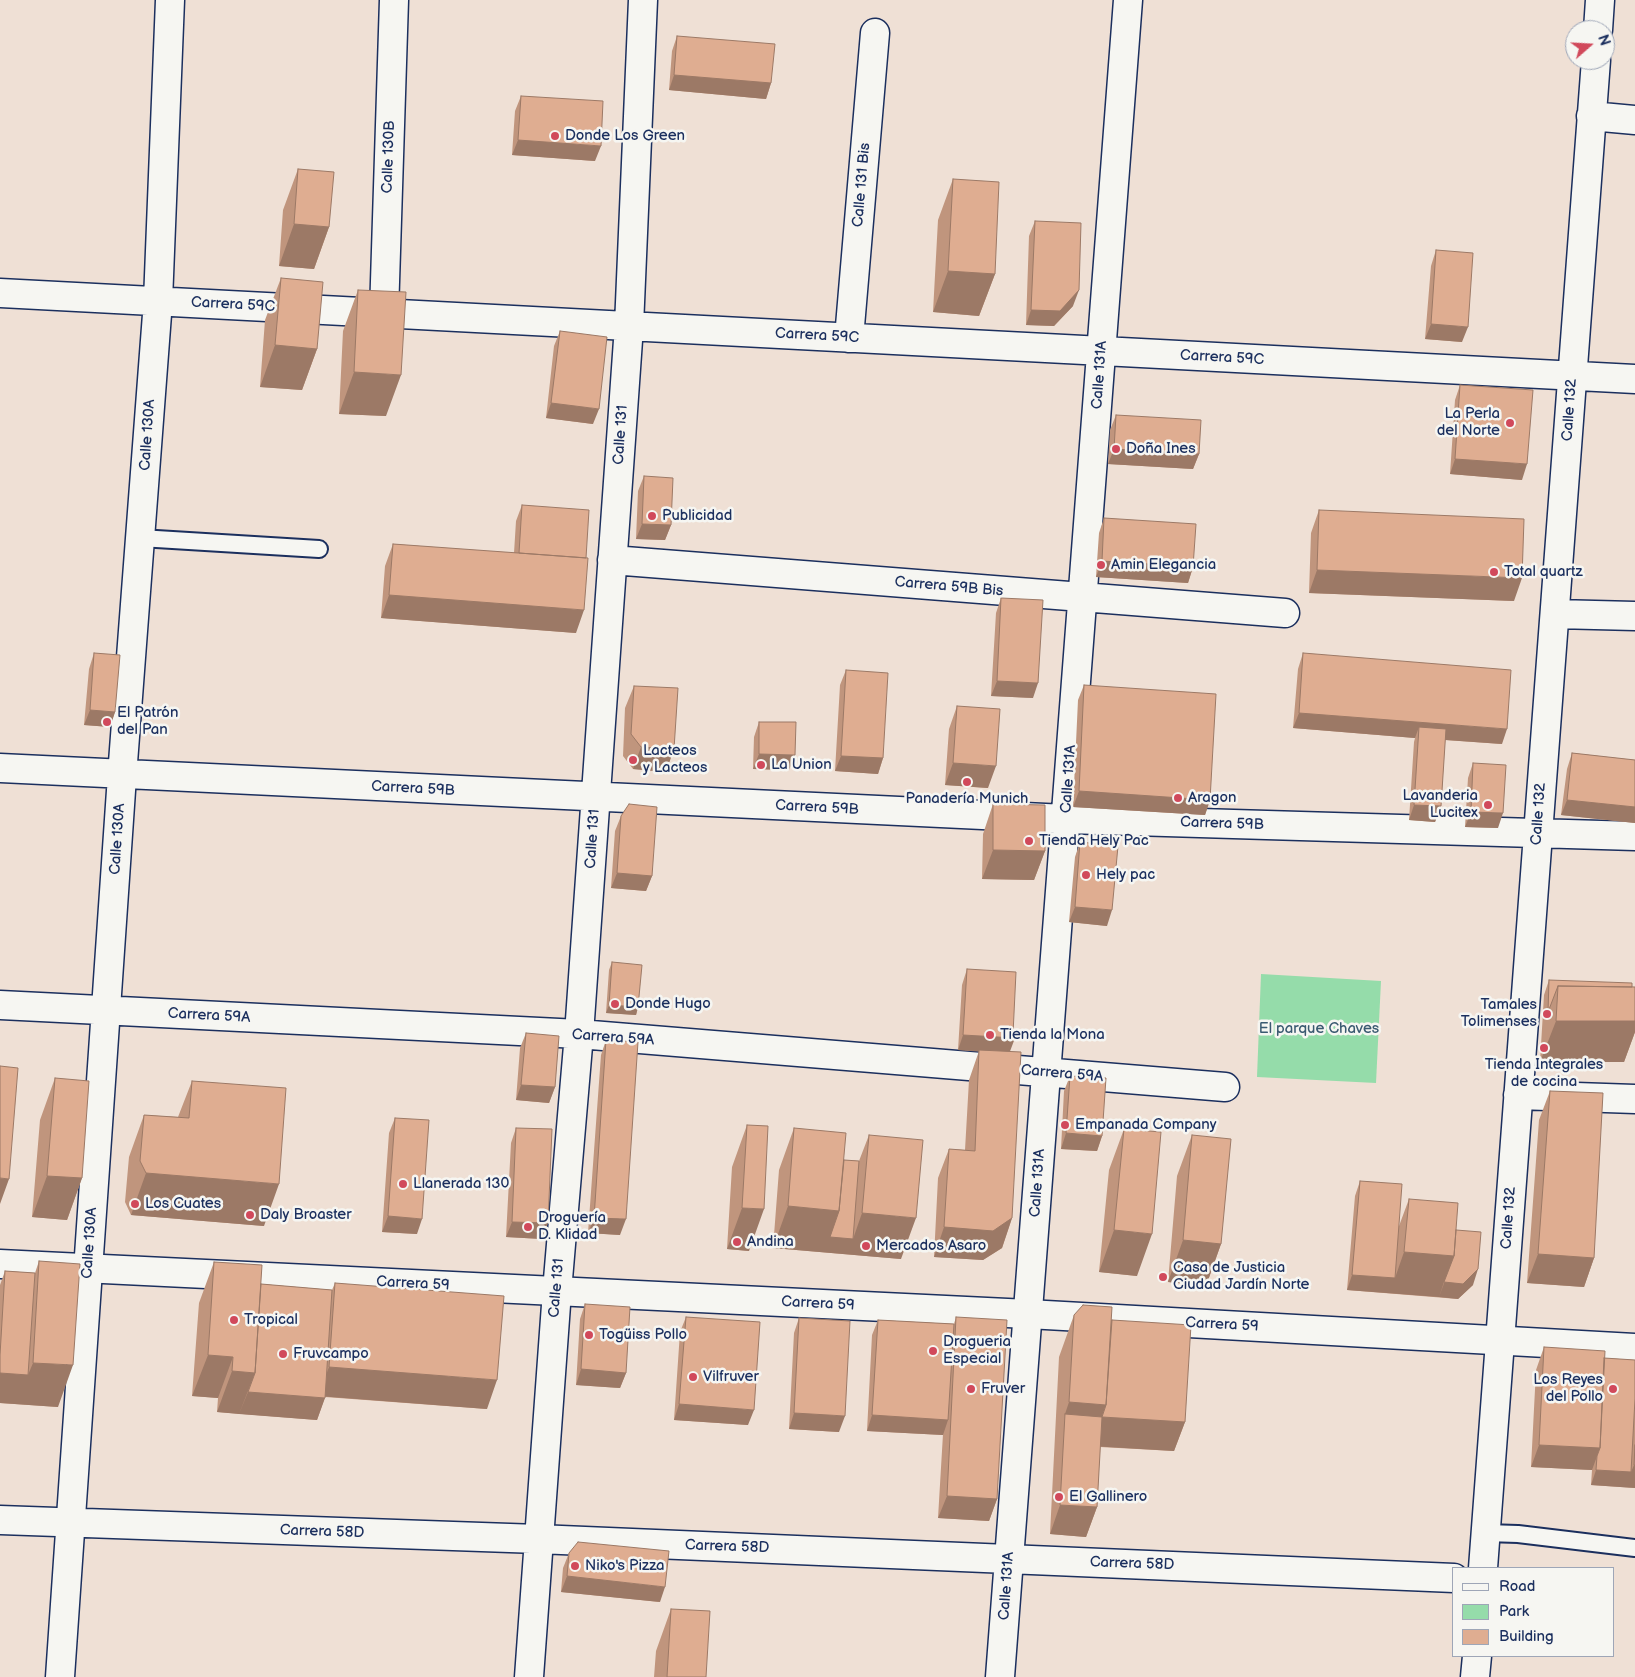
<!DOCTYPE html>
<meta charset="utf-8">
<style>
body{margin:0}
#map{position:relative;width:1635px;height:1677px;overflow:hidden;background:#efe0d5;font-family:"Balsamiq Sans",sans-serif}
canvas{display:block}
.legend{position:absolute;left:1452px;top:1567px;width:162px;height:90px;box-sizing:border-box;background:#f6f6f2;border:1px solid #9ea6b7;margin:0;padding:6px 9px;list-style:none;font-size:15px;color:#1b2f5e}
.legend li{display:flex;align-items:center;gap:10px;height:25px}
.legend b{width:25px;border:1px solid #9ea6b7}
.north{position:absolute;left:1565px;top:20px;width:50px;height:50px;box-sizing:border-box;background:#f6f6f2;border:1px solid #9ea6b7;border-radius:50%;rotate:71deg;font-size:14px;font-weight:700;line-height:20px;text-align:center;color:#1b2f5e}
.north::after{content:'';display:block;margin:auto;width:18px;height:22px;background:#d1495b;clip-path:polygon(50% 0,100% 100%,50% 72%,0 100%)}
</style>
<div id="map">
<canvas width="1635" height="1677"></canvas>
<ul class="legend">
<li><b style="height:6px;background:#f6f6f2"></b>Road</li>
<li><b style="height:14px;background:#95dcaa"></b>Park</li>
<li><b style="height:14px;background:#dfad91"></b>Building</li>
</ul>
<div class="north">N</div>
</div>
<script>
const ctx = document.querySelector('canvas').getContext('2d');
ctx.lineJoin = 'round';
function paint(path, color) { ctx.fillStyle = color; ctx.fill(path, 'evenodd'); }
const toPath = rows => new Path2D(rows.map(r => 'M' + r).join(''));
function strokePath(path, color, width, dash) { ctx.strokeStyle = color; ctx.lineWidth = width; ctx.lineCap = dash ? 'butt' : 'round'; ctx.setLineDash(dash || []); ctx.stroke(path); }
function label(font, color, halo, rows, align = 'center') {
  ctx.font = font + ' "Balsamiq Sans",sans-serif'; ctx.lineWidth = 5; ctx.setLineDash([]); ctx.textBaseline = 'middle'; ctx.strokeStyle = halo; ctx.fillStyle = color; for (const [text, x, y, turn = 0] of rows) {
    ctx.save(); ctx.translate(x, y); ctx.rotate((+turn || 0) * Math.PI / 180); ctx.textAlign = isNaN(turn) ? turn : align; if (halo) ctx.strokeText(text, 0, 0); ctx.fillText(text, 0, 0); ctx.restore();
  }
}
paint(toPath([
 [1261,974,1381,981,1376,1083,1257,1077]
]), '#95dcaa');
const service = toPath([
 [140,538,319,549],
 [1486,1533,1518,1534,1635,1548]
]);
const minor = toPath([
 [1598,30,1600,0],
 [1591,116,1635,120],
 [0,293,1635,379],
 [384,313,394,0],
 [849,338,875,33],
 [612,560,1285,613],
 [1555,614,1635,616],
 [0,768,1066,819,1635,836],
 [0,1005,579,1034,1225,1087],
 [1518,1095,1635,1099],
 [0,1520,538,1539,1454,1578],
 [1483,1568,1596,60],
 [60,1677,122,776,158,301,170,0],
 [529,1677,557,1291,579,1034,629,326,643,0],
 [1000,1677,1128,0],
 [1475,1677,1477,1656]
]);
const tertiary = toPath([
 [0,1264,1028,1314,1635,1348]
]);
strokePath(service, '#1b2f5e', 20);
strokePath(minor, '#1b2f5e', 31);
strokePath(tertiary, '#1b2f5e', 31);
strokePath(service, '#f6f6f2', 16);
strokePath(minor, '#f6f6f2', 28);
strokePath(tertiary, '#f6f6f2', 28);
paint(toPath([
 [677,36,771,83,766,99,669,90,672,51],
 [521,96,595,161,512,155,515,111],
 [298,169,329,227,314,269,279,266,283,210],
 [953,179,995,274,979,316,933,312,938,220],
 [1035,221,1073,306,1054,326,1026,325,1029,236],
 [1436,250,1462,342,1425,339,1431,266],
 [281,278,317,349,302,390,260,387,265,320],
 [358,290,386,416,339,414,343,331],
 [560,331,593,424,546,418,554,346],
 [1460,385,1522,480,1450,474,1455,400],
 [1116,415,1199,454,1193,469,1108,464,1110,430],
 [644,476,671,525,665,540,636,539,638,491],
 [522,505,576,633,381,618,385,566,393,544,514,553,516,521],
 [1319,510,1514,601,1309,593,1311,533],
 [1104,518,1193,567,1188,583,1096,577,1099,533],
 [1001,598,1033,698,991,696,996,613],
 [94,653,115,712,110,727,84,725,89,669],
 [1303,653,1502,744,1445,740,1441,806,1435,822,1409,820,1414,742,1415,738,1293,728,1298,669],
 [846,670,883,758,878,774,835,771,840,685],
 [1084,685,1210,800,1205,815,1073,807,1078,700],
 [634,686,666,772,633,769,623,756,625,708],
 [957,706,988,788,945,785,949,729],
 [759,722,789,770,753,769,754,737],
 [1572,753,1635,760,1635,823,1561,815,1567,769],
 [1473,763,1498,828,1465,827,1468,778],
 [993,804,1045,851,1034,880,982,879,983,834],
 [621,816,652,876,646,891,611,888,615,831],
 [1080,842,1107,926,1069,922,1075,857],
 [612,962,638,1007,636,1015,606,1013,609,970],
 [967,969,1010,1052,1012,1218,1002,1248,983,1260,934,1257,938,1178,949,1149,965,1150,969,1080,979,1051,958,1050,962,985],
 [1549,980,1635,987,1635,1032,1624,1062,1540,1062,1544,995],
 [526,1033,555,1087,549,1103,516,1100,520,1048],
 [606,1040,620,1235,588,1233,601,1055],
 [1070,1076,1102,1136,1097,1151,1061,1149,1064,1091],
 [55,1078,82,1178,67,1220,32,1217,40,1120],
 [192,1081,264,1226,131,1215,125,1202,129,1157,144,1115,178,1117],
 [1550,1091,1594,1258,1584,1287,1527,1283,1539,1120],
 [395,1118,417,1234,382,1232,389,1133],
 [747,1125,749,1251,727,1249,732,1167],
 [516,1128,542,1239,506,1237,511,1143],
 [794,1128,844,1160,859,1161,869,1135,901,1259,773,1248,779,1170],
 [1124,1129,1137,1276,1099,1272,1109,1170],
 [1192,1135,1221,1244,1206,1286,1168,1282,1177,1176],
 [1360,1181,1399,1226,1409,1199,1456,1230,1473,1285,1458,1299,1347,1290,1355,1196],
 [39,1261,58,1407,0,1403,0,1285,5,1271,35,1273],
 [214,1262,261,1284,332,1290,335,1283,487,1409,325,1397,317,1420,217,1412,218,1398,192,1396,199,1303],
 [585,1304,626,1373,620,1388,576,1385,580,1319],
 [1074,1315,1112,1320,1185,1422,1174,1451,1100,1447,1097,1507,1086,1537,1050,1534,1059,1357],
 [686,1317,748,1425,674,1420,680,1332],
 [956,1317,997,1499,989,1521,938,1518,943,1434,943,1435,867,1431,872,1335,878,1320,954,1324],
 [799,1318,839,1432,789,1429,794,1333],
 [1544,1347,1604,1358,1635,1360,1635,1488,1591,1485,1592,1470,1531,1467,1536,1370],
 [569,1553,660,1602,561,1592,563,1568],
 [671,1609,706,1677,654,1677,656,1651]
]), '#c0957d');
paint(toPath([
 [674,75,771,83,766,99,669,90],
 [518,140,601,146,595,161,512,155],
 [294,224,329,227,314,269,279,266],
 [948,271,995,274,979,316,933,312],
 [1079,290,1073,306,1054,326,1026,325,1031,310],
 [1431,324,1468,327,1462,342,1425,339],
 [275,345,317,349,302,390,260,387],
 [354,372,401,375,386,416,339,414],
 [551,403,599,409,593,424,546,418],
 [1114,449,1199,454,1193,469,1108,464],
 [1455,459,1527,464,1522,480,1450,474],
 [642,524,671,525,665,540,636,539],
 [1102,561,1193,567,1188,583,1096,577],
 [1317,570,1522,578,1514,601,1309,593],
 [389,595,584,610,576,633,381,618],
 [997,681,1038,683,1033,698,991,696],
 [90,710,115,712,110,727,84,725],
 [1299,713,1507,729,1502,744,1418,738,1419,727,1415,738,1293,728],
 [641,747,674,749,666,772,633,769],
 [759,754,795,755,789,770,753,769],
 [841,756,883,758,878,774,835,771],
 [953,763,996,766,988,788,945,785],
 [1079,791,1210,800,1205,815,1073,807],
 [1567,800,1635,807,1635,823,1561,815],
 [1414,805,1441,806,1435,822,1409,820],
 [1471,812,1503,813,1498,828,1465,827],
 [993,850,1045,851,1034,880,982,879],
 [617,873,652,876,646,891,611,888],
 [1075,907,1112,910,1107,926,1069,922],
 [609,1005,638,1007,636,1015,606,1013],
 [1556,1021,1635,1021,1635,1032,1624,1062,1540,1062],
 [963,1035,1015,1038,1009,1054,958,1050],
 [521,1085,555,1087,549,1103,516,1100],
 [1066,1133,1102,1136,1097,1151,1061,1149],
 [146,1173,279,1184,264,1226,131,1215],
 [47,1176,82,1178,67,1220,32,1217],
 [0,1178,9,1179,0,1204],
 [788,1206,839,1211,853,1239,862,1213,916,1218,901,1259,773,1248],
 [742,1208,764,1209,749,1251,727,1249],
 [388,1216,422,1219,417,1234,382,1232],
 [594,1218,626,1219,620,1235,588,1233],
 [1012,1218,1002,1248,983,1260,934,1257,944,1227],
 [512,1222,548,1223,542,1239,506,1237],
 [1114,1230,1152,1234,1137,1276,1099,1272],
 [1183,1240,1221,1244,1206,1286,1168,1282],
 [1404,1252,1454,1256,1439,1297,1347,1290,1352,1275,1395,1278],
 [1538,1254,1594,1258,1584,1287,1527,1283],
 [1478,1269,1473,1285,1458,1299,1439,1297,1444,1282],
 [208,1355,233,1357,218,1398,192,1396],
 [33,1363,73,1365,58,1407,0,1403,0,1373,28,1375],
 [329,1367,497,1380,487,1409,318,1396],
 [581,1369,626,1373,620,1388,576,1385],
 [232,1371,255,1373,239,1414,217,1412],
 [248,1392,325,1398,317,1420,239,1414],
 [1069,1402,1106,1405,1091,1446,1065,1414],
 [679,1404,754,1410,748,1425,674,1420],
 [794,1413,845,1416,839,1432,789,1429],
 [872,1415,948,1420,943,1435,867,1431],
 [1102,1417,1185,1422,1174,1451,1091,1446],
 [1539,1445,1600,1448,1592,1470,1531,1467],
 [1634,1465,1635,1465,1635,1488,1591,1485,1596,1470,1631,1472],
 [947,1496,997,1499,989,1521,938,1518],
 [1060,1505,1097,1507,1086,1537,1050,1534],
 [567,1576,665,1587,660,1602,561,1592]
]), '#9c7966');
const building = toPath([
 [677,36,775,44,771,83,674,75,677,36],
 [521,96,603,101,601,146,518,140,521,96],
 [298,169,334,172,329,227,294,224,298,169],
 [953,179,999,182,995,274,948,271,953,179],
 [1035,221,1081,223,1079,290,1060,311,1031,310,1035,221],
 [1436,250,1473,253,1468,327,1431,324,1436,250],
 [281,278,323,282,317,349,275,345,281,278],
 [358,290,406,292,401,375,354,372,358,290],
 [560,331,607,337,599,409,551,403,560,331],
 [1460,385,1533,390,1527,464,1455,459,1460,385],
 [1116,415,1201,420,1199,454,1114,449,1116,415],
 [644,476,673,478,671,525,642,524,644,476],
 [522,505,589,510,586,558,519,553,522,505],
 [1319,510,1524,519,1522,578,1317,570,1319,510],
 [1104,518,1196,524,1193,567,1102,561,1104,518],
 [393,544,588,558,584,610,389,595,393,544],
 [1001,598,1043,600,1038,683,997,681,1001,598],
 [94,653,120,655,115,712,90,710,94,653],
 [1303,653,1511,670,1507,729,1299,713,1303,653],
 [846,670,888,673,883,758,841,756,846,670],
 [1084,685,1216,694,1210,800,1079,791,1084,685],
 [634,686,678,688,674,749,641,747,631,734,634,686],
 [957,706,1000,709,996,766,953,763,957,706],
 [759,722,796,722,795,755,759,754,759,722],
 [1419,727,1446,729,1441,806,1414,805,1419,727],
 [1572,753,1635,760,1635,807,1567,800,1572,753],
 [1473,763,1506,765,1503,813,1471,812,1473,763],
 [629,804,657,807,652,876,617,873,621,816,629,804],
 [993,804,1045,805,1045,851,993,850,993,804],
 [1080,842,1118,846,1112,910,1075,907,1080,842],
 [612,962,642,965,638,1007,609,1005,612,962],
 [967,969,1016,972,1013,1034,1015,1038,963,1035,967,969],
 [1549,980,1632,983,1632,987,1558,986,1548,1012,1549,980],
 [1558,986,1635,987,1635,1021,1556,1021,1558,986],
 [526,1033,559,1036,555,1087,521,1085,526,1033],
 [606,1040,638,1042,626,1219,594,1218,606,1040],
 [979,1050,1021,1052,1012,1218,993,1231,944,1227,949,1149,975,1151,979,1050],
 [0,1066,18,1068,9,1179,0,1178,0,1066],
 [1070,1076,1106,1078,1102,1136,1066,1133,1070,1076],
 [55,1078,89,1081,82,1178,47,1176,55,1078],
 [192,1081,286,1088,279,1184,146,1173,140,1161,144,1115,189,1118,192,1081],
 [1550,1091,1603,1093,1594,1258,1538,1254,1550,1091],
 [395,1118,429,1120,422,1219,388,1216,395,1118],
 [747,1125,768,1126,764,1209,742,1208,747,1125],
 [516,1128,552,1129,548,1223,512,1222,516,1128],
 [794,1128,846,1133,839,1211,788,1206,794,1128],
 [1124,1129,1161,1132,1152,1234,1114,1230,1124,1129],
 [869,1135,923,1140,916,1218,862,1213,869,1135],
 [1192,1135,1231,1139,1221,1244,1183,1240,1192,1135],
 [844,1160,859,1161,853,1239,830,1237,839,1211,844,1160],
 [1360,1181,1402,1184,1395,1278,1352,1275,1360,1181],
 [1409,1199,1458,1203,1454,1256,1404,1252,1409,1199],
 [1456,1230,1481,1232,1478,1269,1463,1284,1444,1282,1454,1256,1456,1230],
 [39,1261,80,1264,73,1365,33,1363,39,1261],
 [214,1262,262,1265,255,1373,232,1371,233,1357,208,1355,214,1262],
 [5,1271,35,1273,28,1375,0,1373,0,1355,5,1271],
 [335,1283,504,1296,497,1380,329,1367,335,1283],
 [261,1284,332,1290,325,1398,248,1392,255,1373,261,1284],
 [585,1304,630,1307,626,1373,581,1369,585,1304],
 [1083,1305,1112,1307,1106,1405,1069,1402,1074,1315,1083,1305],
 [686,1317,760,1322,754,1410,679,1404,686,1317],
 [956,1317,1007,1320,997,1499,947,1496,956,1317],
 [799,1318,850,1321,845,1416,794,1413,799,1318],
 [878,1320,954,1324,948,1420,872,1415,878,1320],
 [1112,1320,1191,1325,1185,1422,1102,1417,1106,1405,1112,1320],
 [1544,1347,1605,1351,1600,1448,1539,1445,1544,1347],
 [1604,1358,1635,1360,1635,1399,1631,1472,1596,1470,1597,1456,1600,1448,1604,1358],
 [1065,1414,1102,1417,1097,1507,1060,1505,1065,1414],
 [1635,1445,1635,1465,1634,1465,1635,1445],
 [578,1542,669,1551,665,1587,567,1576,569,1553,578,1542],
 [671,1609,710,1611,706,1677,667,1677,671,1609]
]);
paint(building, '#dfad91');
strokePath(building, '#9c7966', 1);
for (const [x, y, r, color] of [
 [555,136,5,"#d1495b"],
 [1510,423,5,"#d1495b"],
 [1116,449,5,"#d1495b"],
 [652,516,5,"#d1495b"],
 [1101,565,5,"#d1495b"],
 [1494,572,5,"#d1495b"],
 [107,722,5,"#d1495b"],
 [633,760,5,"#d1495b"],
 [761,765,5,"#d1495b"],
 [967,782,5,"#d1495b"],
 [1178,798,5,"#d1495b"],
 [1488,805,5,"#d1495b"],
 [1029,841,5,"#d1495b"],
 [1086,875,5,"#d1495b"],
 [615,1004,5,"#d1495b"],
 [1547,1014,5,"#d1495b"],
 [990,1035,5,"#d1495b"],
 [1544,1048,5,"#d1495b"],
 [1065,1125,5,"#d1495b"],
 [403,1184,5,"#d1495b"],
 [135,1204,5,"#d1495b"],
 [250,1215,5,"#d1495b"],
 [528,1227,5,"#d1495b"],
 [737,1242,5,"#d1495b"],
 [866,1246,5,"#d1495b"],
 [1163,1277,5,"#d1495b"],
 [234,1320,5,"#d1495b"],
 [589,1335,5,"#d1495b"],
 [933,1351,5,"#d1495b"],
 [283,1354,5,"#d1495b"],
 [693,1377,5,"#d1495b"],
 [971,1389,5,"#d1495b"],
 [1613,1389,5,"#d1495b"],
 [1059,1497,5,"#d1495b"],
 [575,1566,5,"#d1495b"]
]) { const dot = new Path2D(); dot.arc(x, y, r, 0, 2 * Math.PI); ctx.fillStyle = color; ctx.fill(dot); strokePath(dot, '#f6f6f2', 2); }
label('15px', '#1b2f5e', '#f6f6f2', [
 ["Donde Los Green",565,136],
 ["La Perla",1500,414,"right"],
 ["del Norte",1500,431,"right"],
 ["Doña Ines",1126,449],
 ["Publicidad",662,516],
 ["Amin Elegancia",1111,565],
 ["Total quartz",1504,572],
 ["El Patrón",117,713],
 ["del Pan",117,730],
 ["Lacteos",643,751],
 ["y Lacteos",643,768],
 ["La Union",771,765],
 ["Lavanderia",1478,796,"right"],
 ["Lucitex",1478,813,"right"],
 ["Aragon",1188,798],
 ["Panadería Munich",967,799,"center"],
 ["Tienda Hely Pac",1039,841],
 ["Hely pac",1096,875],
 ["Donde Hugo",625,1004],
 ["Tamales",1537,1005,"right"],
 ["Tolimenses",1537,1022,"right"],
 ["Tienda la Mona",1000,1035],
 ["Tienda Integrales",1544,1065,"center"],
 ["de cocina",1544,1082,"center"],
 ["Empanada Company",1075,1125],
 ["Llanerada 130",413,1184],
 ["Los Cuates",145,1204],
 ["Daly Broaster",260,1215],
 ["Droguería",538,1218],
 ["D. Klidad",538,1235],
 ["Andina",747,1242],
 ["Mercados Asaro",876,1246],
 ["Casa de Justicia",1173,1268],
 ["Ciudad Jardín Norte",1173,1285],
 ["Tropical",244,1320],
 ["Togüiss Pollo",599,1335],
 ["Drogueria",943,1342],
 ["Especial",943,1359],
 ["Fruvcampo",293,1354],
 ["Vilfruver",703,1377],
 ["Los Reyes",1603,1380,"right"],
 ["del Pollo",1603,1397,"right"],
 ["Fruver",981,1389],
 ["El Gallinero",1069,1497],
 ["Niko's Pizza",585,1566]
], 'left');
label('15px', '#1b2f5e', '#f6f6f2', [
 ["Calle 130B",389,157,-88],
 ["Calle 131 Bis",862,185,-85],
 ["Carrera 59C",233,305,3],
 ["Carrera 59C",817,336,3],
 ["Carrera 59C",1222,358,3],
 ["Calle 131A",1100,375,-86],
 ["Calle 132",1570,410,-86],
 ["Calle 130A",148,435,-86],
 ["Calle 131",621,435,-86],
 ["Carrera 59B Bis",949,587,5],
 ["Calle 131A",1069,779,-86],
 ["Carrera 59B",413,789,3],
 ["Carrera 59B",817,808,3],
 ["Calle 132",1539,814,-86],
 ["Carrera 59B",1222,824,2],
 ["Calle 130A",118,839,-86],
 ["Calle 131",593,839,-86],
 ["Carrera 59A",209,1016,3],
 ["Carrera 59A",613,1038,4],
 ["Carrera 59A",1062,1074,5],
 ["Calle 131A",1038,1183,-86],
 ["Calle 132",1509,1218,-86],
 ["Calle 130A",90,1243,-86],
 ["Carrera 59",413,1284,3],
 ["Calle 131",557,1288,-85],
 ["Carrera 59",818,1304,3],
 ["Carrera 59",1222,1325,3],
 ["Carrera 58D",322,1532,2],
 ["Carrera 58D",727,1547,2],
 ["Carrera 58D",1132,1564,2],
 ["Calle 131A",1007,1586,-86]
]);
label('15px', '#3a5a71', '#f6f6f2', [
 ["El parque Chaves",1319,1029]
]);
</script>
